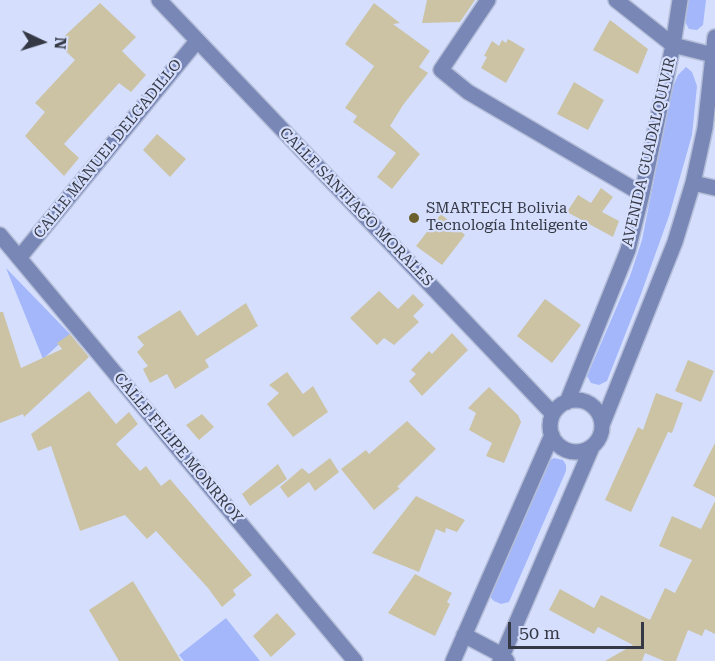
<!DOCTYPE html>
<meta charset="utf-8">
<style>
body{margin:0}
#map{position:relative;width:715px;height:661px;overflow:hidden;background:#d5dffd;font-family:"Roboto Serif",serif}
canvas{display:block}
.north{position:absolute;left:12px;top:12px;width:60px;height:60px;-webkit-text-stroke:4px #d5dffd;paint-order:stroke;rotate:94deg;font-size:16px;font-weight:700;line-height:24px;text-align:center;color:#353945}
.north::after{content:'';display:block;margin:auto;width:21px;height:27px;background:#353945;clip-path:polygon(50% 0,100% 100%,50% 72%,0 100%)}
.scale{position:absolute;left:508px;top:622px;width:136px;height:27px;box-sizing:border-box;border:3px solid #353945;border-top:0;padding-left:8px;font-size:18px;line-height:21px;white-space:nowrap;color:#353945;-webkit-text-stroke:4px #d5dffd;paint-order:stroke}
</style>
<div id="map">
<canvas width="715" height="661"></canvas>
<div class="north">N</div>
<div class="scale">50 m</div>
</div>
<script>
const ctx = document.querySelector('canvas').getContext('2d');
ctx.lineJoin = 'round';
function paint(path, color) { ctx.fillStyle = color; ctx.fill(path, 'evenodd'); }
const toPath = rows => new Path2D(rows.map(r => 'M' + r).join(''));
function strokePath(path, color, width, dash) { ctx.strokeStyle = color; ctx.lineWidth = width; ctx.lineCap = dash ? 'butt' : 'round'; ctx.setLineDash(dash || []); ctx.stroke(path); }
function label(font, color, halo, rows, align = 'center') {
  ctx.font = font + ' "Roboto Serif",serif'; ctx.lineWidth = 4.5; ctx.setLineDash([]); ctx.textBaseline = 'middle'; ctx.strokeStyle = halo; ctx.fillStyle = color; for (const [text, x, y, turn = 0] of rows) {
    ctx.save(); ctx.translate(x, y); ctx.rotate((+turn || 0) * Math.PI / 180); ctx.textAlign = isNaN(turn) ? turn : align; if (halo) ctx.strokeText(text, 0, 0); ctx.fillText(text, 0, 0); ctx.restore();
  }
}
paint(toPath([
 [688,0,706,0,703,25,697,30,689,29,685,22],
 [686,67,692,72,697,86,692,135,669,216,641,294,607,381,599,385,591,383,587,376,630,276,642,240,672,89,678,75],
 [6,268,70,334,43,359],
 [554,458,563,460,566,465,566,471,509,602,501,604,494,601,491,598,491,594,550,460],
 [226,618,260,661,184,661,179,655]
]), '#a4b7fa');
paint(toPath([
 [427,0,475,0,460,22,422,23],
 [100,3,136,37,122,51,146,75,131,92,119,83,64,144,79,158,64,176,25,136,45,112,35,103,75,60,57,43],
 [374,3,400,23,393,24,430,51,419,67,428,73,403,105,390,126,420,154,392,189,377,177,396,153,353,122,357,116,345,108,374,66,345,44],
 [610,20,648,49,638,74,593,50],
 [508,39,525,49,506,83,481,68,487,57,484,56,492,41,499,46,502,40,506,43],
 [574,82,604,100,588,130,557,114],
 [157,134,186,159,170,177,143,150],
 [601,188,613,197,602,212,619,221,613,237,567,212,578,195,591,203],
 [441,214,465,235,442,265,416,246],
 [379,291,398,309,413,294,424,305,413,316,419,322,394,345,384,338,377,345,350,318],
 [545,299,581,325,552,363,517,336],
 [246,303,258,326,205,360,209,367,175,389,167,374,150,383,143,369,148,366,137,352,144,345,137,337,180,310,197,336],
 [0,312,3,312,21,368,62,349,57,343,70,334,89,357,24,417,23,414,0,423],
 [452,333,468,350,422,396,409,381,416,374,411,370,429,351,432,354],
 [688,360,714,371,701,402,675,391],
 [287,372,303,394,313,386,328,412,293,437,267,404,279,393,269,385],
 [489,387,518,415,521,422,504,463,486,456,492,443,469,430,476,413,468,408],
 [89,391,116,424,129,412,138,424,116,444,140,471,146,466,161,486,170,479,252,575,233,590,236,595,222,607,208,588,156,531,147,539,125,515,80,531,51,446,38,451,31,434],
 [656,393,683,403,672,433,668,432,631,512,605,500,638,427,643,430],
 [202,414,214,427,199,440,186,425],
 [407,421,436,449,397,487,400,488,374,510,341,469,366,450,369,454],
 [715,443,715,497,693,486],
 [330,458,339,472,315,491,309,482,288,498,280,487,302,468,309,474],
 [278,464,287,479,250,506,242,494],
 [416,496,465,520,457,532,446,528,445,533,436,529,419,572,372,553],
 [715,501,715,634,705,629,702,636,688,630,676,661,664,661,645,653,642,661,605,661,633,645,598,627,594,634,549,610,560,589,594,608,601,595,650,620,665,588,675,593,692,560,659,546,672,516,701,529],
 [415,574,452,593,447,602,450,604,435,636,388,613],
 [133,581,181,661,119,661,89,610],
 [277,613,296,634,271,657,253,636]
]), '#cbc3a4');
const minor = toPath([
 [159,0,553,414],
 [488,0,441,70,468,92,642,194],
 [616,0,673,45,713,55],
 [693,183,715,188],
 [0,235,355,661],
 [19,258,197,41],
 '550 426a26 26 0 1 1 52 0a26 26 0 1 1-52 0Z',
 [567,402,628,250,642,194,673,45,680,0],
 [602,425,675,242,693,183,705,128,715,37],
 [464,635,502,655,507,661],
 [453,661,552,435],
 [500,661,592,447]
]);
strokePath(minor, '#b5bed8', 18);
strokePath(minor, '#7987b7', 15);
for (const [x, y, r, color] of [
 [414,218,6,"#6b5f2c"]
]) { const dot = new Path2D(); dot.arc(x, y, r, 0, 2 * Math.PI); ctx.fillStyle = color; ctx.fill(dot); strokePath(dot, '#d5dffd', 2); }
label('15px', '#353945', '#d5dffd', [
 ["CALLE MANUEL DELGADILLO",108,149,-51],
 ["AVENIDA GUADALQUIVIR",649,152,-77],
 ["CALLE SANTIAGO MORALES",356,207,46],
 ["CALLE FELIPE MONRROY",178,448,50]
]);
label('15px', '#353945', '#d5dffd', [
 ["SMARTECH Bolivia",426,209],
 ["Tecnología Inteligente",426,226]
], 'left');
</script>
